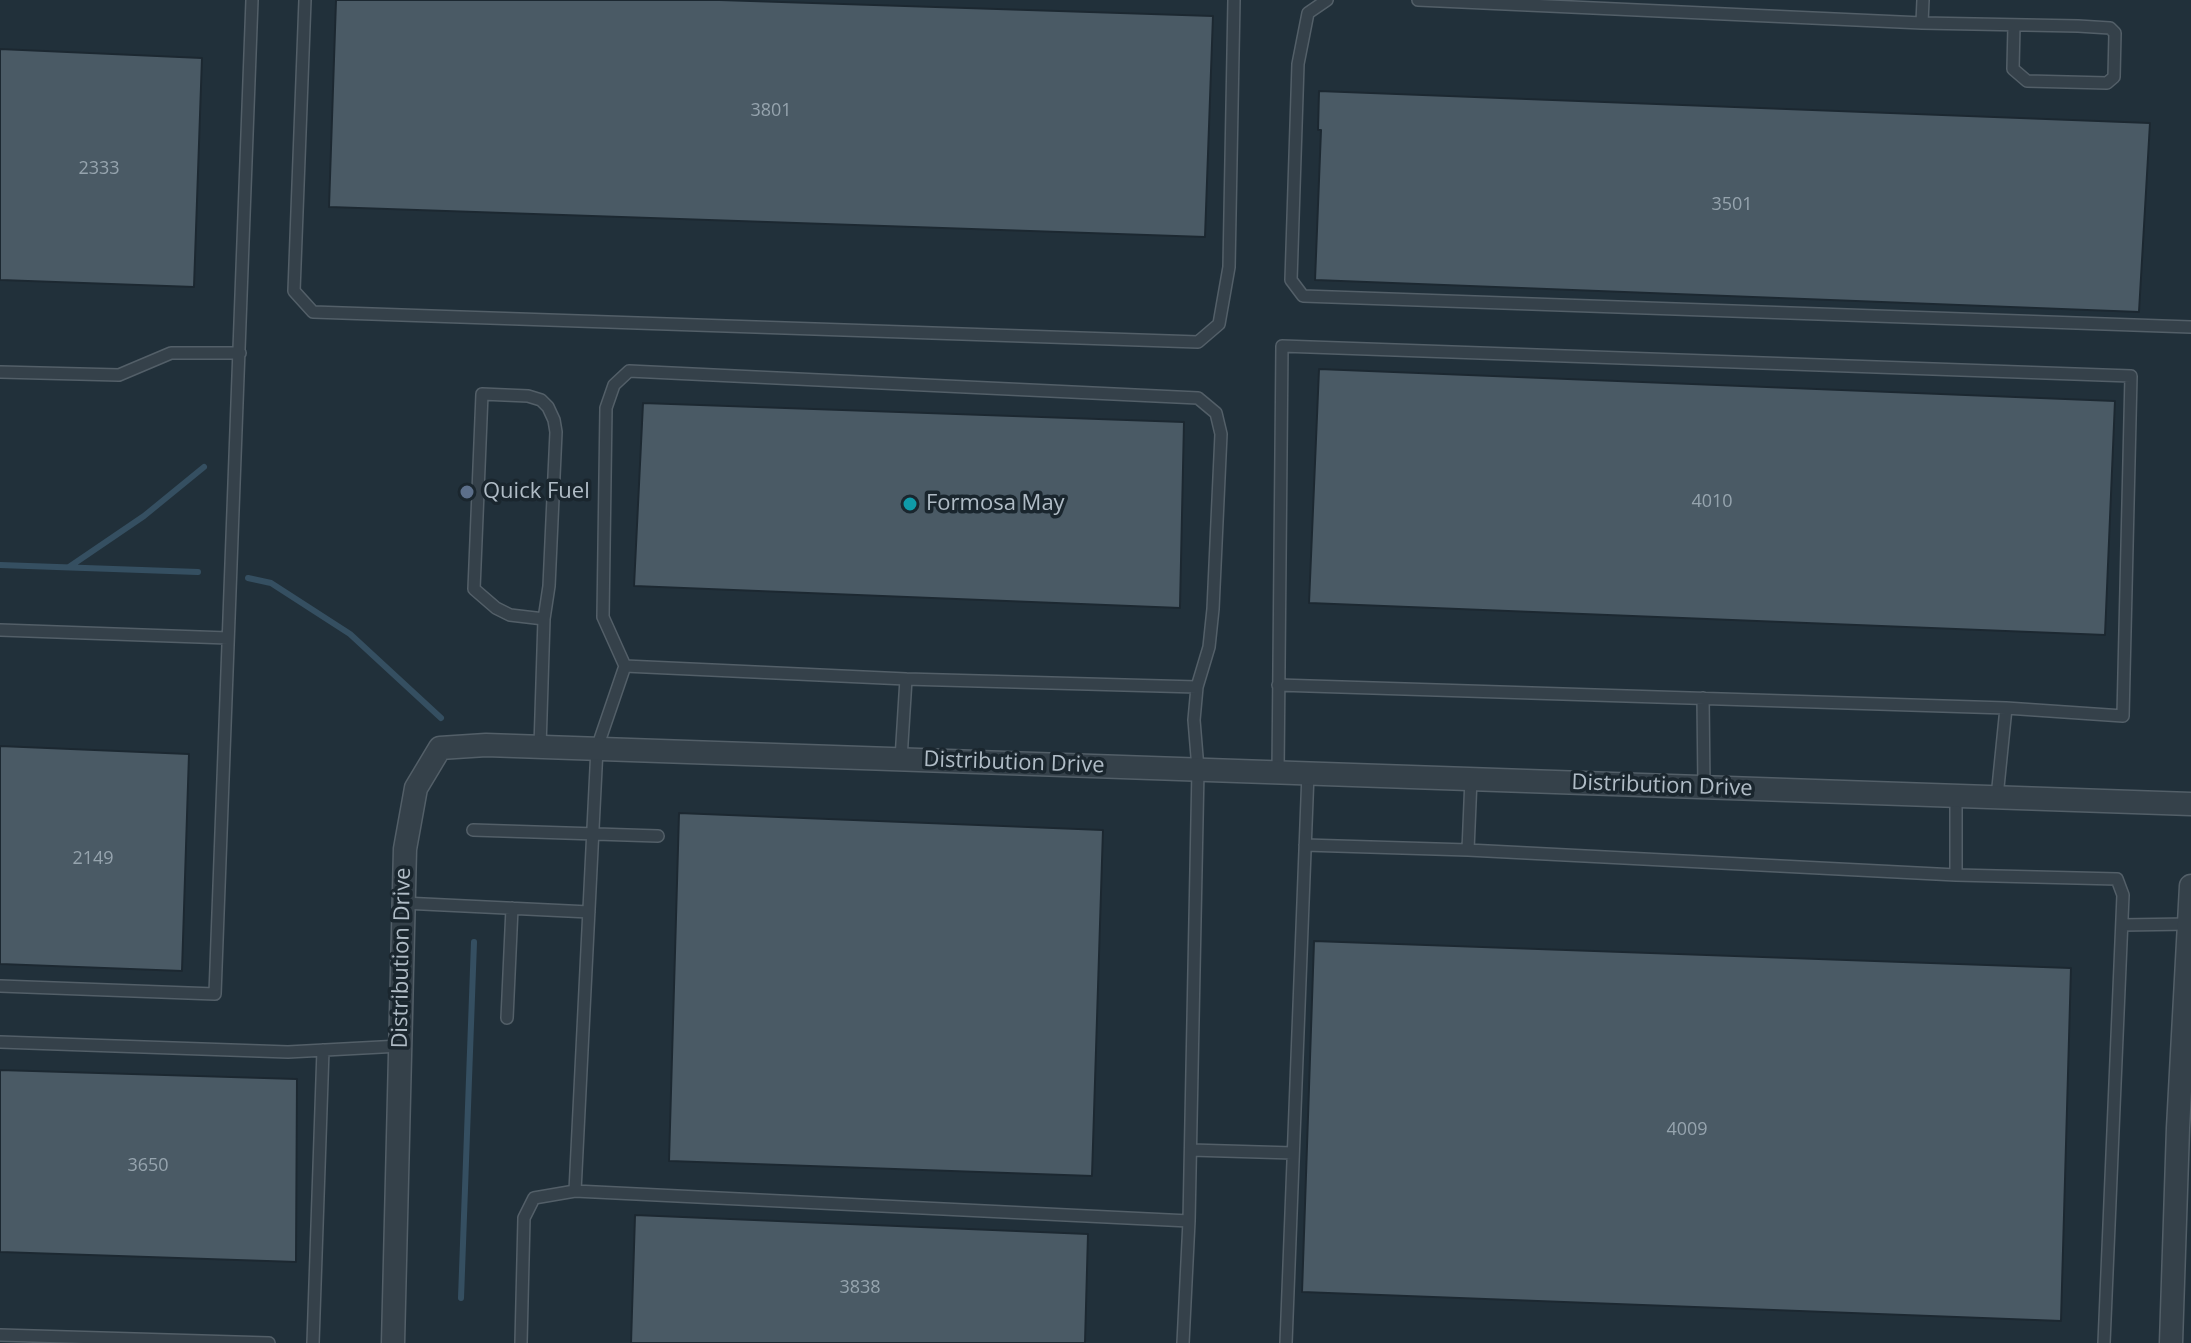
<!DOCTYPE html>
<style>
body{margin:0}
canvas{display:block;background:#21303a}
</style>
<canvas width="2191" height="1343"></canvas>
<script>
const ctx = document.querySelector('canvas').getContext('2d');
ctx.lineJoin = 'round';
const toPath = rows => new Path2D(rows.map(r => 'M' + r).join(''));
function strokePath(path, color, width, dash) { ctx.strokeStyle = color; ctx.lineWidth = width; ctx.lineCap = dash ? 'butt' : 'round'; ctx.setLineDash(dash || []); ctx.stroke(path); }
function paint(path, color) { ctx.fillStyle = color; ctx.fill(path, 'evenodd'); }
function label(font, color, halo, rows, align = 'center') {
  ctx.font = font + ' "Open Sans",sans-serif'; ctx.lineWidth = 7; ctx.setLineDash([]); ctx.textBaseline = 'middle'; ctx.strokeStyle = halo; ctx.fillStyle = color; for (const [text, x, y, turn = 0] of rows) {
    ctx.save(); ctx.translate(x, y); ctx.rotate((+turn || 0) * Math.PI / 180); ctx.textAlign = isNaN(turn) ? turn : align; if (halo) ctx.strokeText(text, 0, 0); ctx.fillText(text, 0, 0); ctx.restore();
  }
}
strokePath(toPath([
 [0,565,198,572],
 [69,567,144,516,204,467],
 [248,578,271,583,350,634,441,718],
 [461,1298,474,942]
]), '#354f61', 6);
const building = toPath([
 [336,0,720,0,1213,16,1205,237,329,207,336,0],
 [0,49,202,58,194,287,0,280,0,49],
 [1319,91,2150,123,2139,312,1315,280,1321,130,1318,130,1319,91],
 [1319,369,2115,401,2105,635,1309,603,1319,369],
 [643,403,1184,422,1180,608,634,586,643,403],
 [0,746,189,754,182,971,0,964,0,746],
 [679,813,1103,830,1092,1176,669,1161,679,813],
 [1314,941,2071,968,2061,1321,1302,1292,1314,941],
 [0,1070,297,1079,296,1262,0,1252,0,1070],
 [635,1215,1088,1234,1085,1343,631,1343,635,1215]
]);
paint(building, '#4a5a65');
strokePath(building, '#1c2831', 2);
const service = toPath([
 [305,0,294,291,313,312,1198,342,1219,324,1229,267,1234,0],
 [1327,0,1308,13,1298,64,1291,280,1303,296,2191,327],
 [1418,0,1922,23,1923,0],
 [1922,23,2078,26,2110,28,2115,33,2114,77,2107,83,2027,81,2013,69,2014,25],
 [0,372,119,375,171,353,240,353],
 [0,630,228,638],
 [625,666,906,679,1197,687],
 [1278,685,2006,708],
 [1703,698,1704,787],
 [540,747,544,619,549,586,556,432,554,420,548,407,541,400,528,396,482,394,474,589,496,608,510,615,544,619],
 [901,759,906,679],
 [1278,772,1282,346,2131,376,2123,716,2006,708,1997,797],
 [1471,779,1468,850,1956,875],
 [1956,796,1956,875,2117,879,2123,895,2104,1343],
 [473,830,658,836],
 [1305,845,1468,850],
 [403,903,589,912],
 [2122,925,2189,924],
 [0,986,215,994,252,0],
 [507,1018,512,908],
 [0,1042,288,1052,400,1046],
 [1191,1150,1293,1153],
 [575,1191,597,748,625,666,603,617,606,408,614,385,629,371,1198,398,1216,413,1221,434,1213,609,1209,647,1197,687,1194,720,1198,769,1189,1221],
 [0,1335,269,1343],
 [313,1343,323,1050],
 [521,1343,524,1218,534,1198,575,1191,1189,1221,1183,1343],
 [1286,1343,1308,773]
]);
const minor = toPath([
 [393,1343,405,849,416,788,440,748,486,745,2191,804],
 [2171,1343,2178,1128,2191,886]
]);
strokePath(service, '#535f68', 14);
strokePath(minor, '#535f68', 25);
strokePath(service, '#35414a', 11);
strokePath(minor, '#35414a', 22);
for (const [x, y, r, color] of [
 [467,492,8,"#5c6f8a"],
 [910,504,8,"#0f9aa8"]
]) { const dot = new Path2D(); dot.arc(x, y, r, 0, 2 * Math.PI); ctx.fillStyle = color; ctx.fill(dot); strokePath(dot, '#1a262e', 3); }
label('18px', '#96a4ae', null, [
 ["3801",771,111],
 ["2333",99,169],
 ["3501",1732,205],
 ["4010",1712,502],
 ["2149",93,859],
 ["4009",1687,1130],
 ["3650",148,1166],
 ["3838",860,1288]
]);
label('22px', '#b0bcc6', '#1a262e', [
 ["Quick Fuel",483,492],
 ["Formosa May",926,504]
], 'left');
label('22px', '#b0bcc6', '#1a262e', [
 ["Distribution Drive",1014,763,2],
 ["Distribution Drive",1662,786,2],
 ["Distribution Drive",402,958,-89]
]);
</script>
